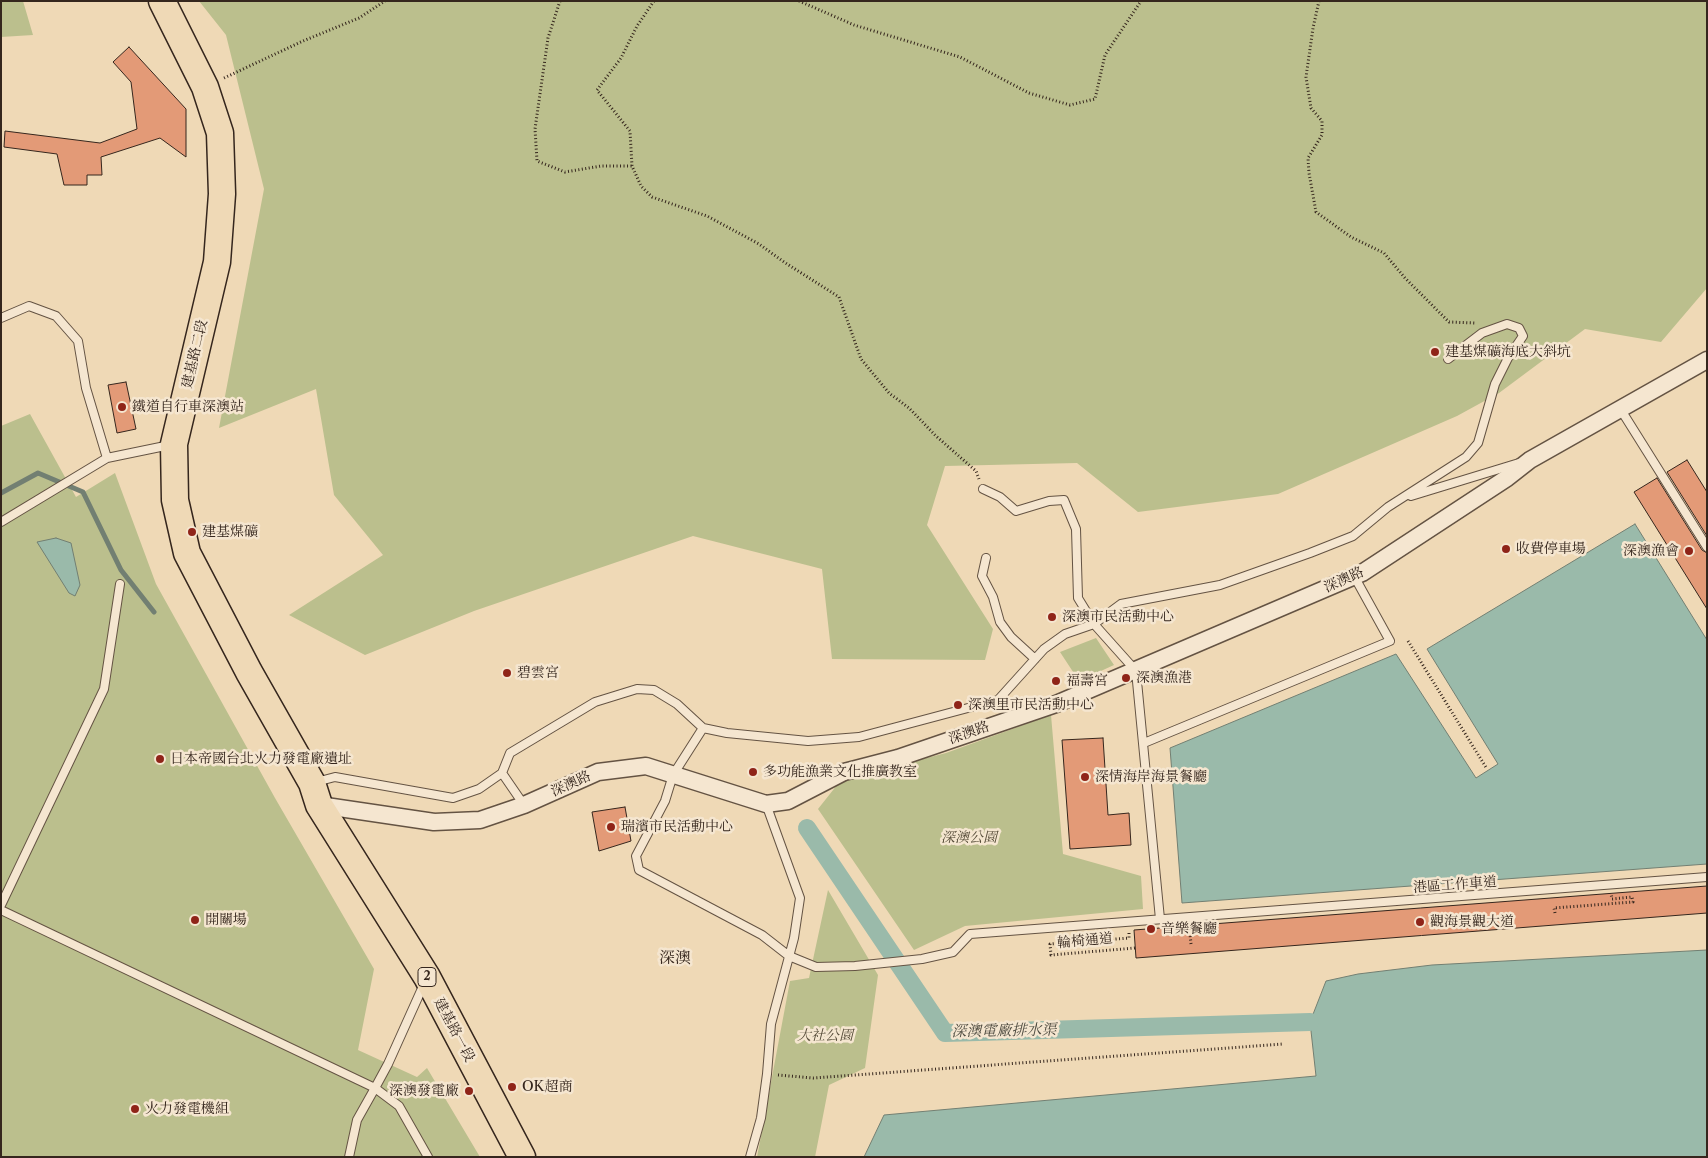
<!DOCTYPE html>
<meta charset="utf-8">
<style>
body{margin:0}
#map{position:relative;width:1708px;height:1158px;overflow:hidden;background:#efd9b6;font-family:"Libre Caslon Text",serif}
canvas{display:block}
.frame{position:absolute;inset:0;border:2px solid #35261d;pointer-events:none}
</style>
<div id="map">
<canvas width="1708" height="1158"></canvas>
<div class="frame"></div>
</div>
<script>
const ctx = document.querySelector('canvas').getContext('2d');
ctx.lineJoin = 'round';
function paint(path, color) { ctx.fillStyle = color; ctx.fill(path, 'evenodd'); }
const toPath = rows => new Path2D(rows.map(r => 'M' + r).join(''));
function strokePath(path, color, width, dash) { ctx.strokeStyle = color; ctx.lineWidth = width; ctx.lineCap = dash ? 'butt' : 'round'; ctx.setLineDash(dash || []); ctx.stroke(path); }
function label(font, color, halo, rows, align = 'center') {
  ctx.font = font + ' "Libre Caslon Text","Noto Serif TC",serif'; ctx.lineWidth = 5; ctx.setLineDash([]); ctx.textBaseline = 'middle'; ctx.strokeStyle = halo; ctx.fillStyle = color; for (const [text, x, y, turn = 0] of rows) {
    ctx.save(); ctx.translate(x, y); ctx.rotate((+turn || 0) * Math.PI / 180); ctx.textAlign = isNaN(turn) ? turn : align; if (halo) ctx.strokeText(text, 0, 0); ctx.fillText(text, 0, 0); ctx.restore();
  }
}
paint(toPath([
 [1,1,23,1,33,35,1,37],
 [199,1,1707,1,1707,288,1661,342,1585,329,1499,393,1457,416,1278,494,1138,512,1077,463,945,466,927,525,993,629,985,660,832,659,822,569,693,536,474,611,365,655,289,615,383,555,334,495,316,389,219,428,264,189,226,35],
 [30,414,76,497,115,473,156,584,275,798,374,969,358,1050,417,1077,427,1068,480,1157,1,1157,1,426],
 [1096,638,1114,665,1079,681,1060,652],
 [1051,715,1063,854,1141,876,1143,909,965,926,914,950,818,809,841,780,946,753],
 [828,890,878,975,865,1068,829,1085,815,1157,757,1157,790,981,809,978]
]), '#bbbf8d');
const water = toPath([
 [1635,524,1707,640,1707,864,1182,903,1170,748,1396,654,1476,778,1498,764,1427,649,1635,524],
 [56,538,71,543,80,585,75,596,69,593,37,542,56,538],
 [1707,950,1707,1157,864,1157,884,1115,1316,1076,1310,1022,1326,981,1358,974,1432,965,1707,950]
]);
paint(water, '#9abaaa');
strokePath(water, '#727f72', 1);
strokePath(toPath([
 [1,493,38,473,83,492,121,570,154,612]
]), '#727f72', 5);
strokePath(toPath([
 [807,828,945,1033,1310,1022]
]), '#9abaaa', 18);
const building = toPath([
 [129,47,186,109,186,157,160,138,101,157,102,175,87,175,87,185,64,185,57,154,4,147,5,131,100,143,137,129,131,82,113,62,129,47],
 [126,382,136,429,117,433,108,385,126,382],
 [1687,460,1707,492,1707,536,1667,472,1687,460],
 [1657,478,1702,550,1707,553,1707,609,1634,492,1657,478],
 [1103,738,1108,815,1129,813,1131,845,1070,849,1062,740,1103,738],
 [625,807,631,841,599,851,592,812,625,807],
 [1707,886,1707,913,1136,958,1134,930,1707,886]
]);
paint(building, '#e39a77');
strokePath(building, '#35261d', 1);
const service = toPath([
 [1,318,29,306,56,316,78,341,86,388,107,458],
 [1621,410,1707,547],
 [983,489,1000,497,1016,511,1049,501,1064,500,1076,529,1078,598,1094,624,1136,671,1160,919],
 [1411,496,1519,463],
 [1,522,107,458,170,445],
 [986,558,982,576,993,597,1000,622,1011,637,1035,659],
 [703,728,673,775,665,801,636,856,639,870,762,935,789,956,816,967,855,966,922,959,953,952,970,934,1707,877],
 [1144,743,1390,641,1354,576],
 [502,773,524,805],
 [316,782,335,777,453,798,479,789,502,773,510,753,595,702,637,689,654,690,677,704,703,728,727,733,808,741,859,737,998,700,1044,649,1065,634,1094,624,1121,604,1220,585,1310,553,1353,536,1388,507,1466,457,1478,443,1495,384,1508,358,1523,336,1519,328,1507,324,1482,333,1448,359],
 [1,905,104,689,120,584],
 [1,910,375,1088,388,1064,424,984],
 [349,1157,357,1120,375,1088,399,1106,428,1157],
 [750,1157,761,1118,767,1074,771,1024,794,938,800,898,766,804]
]);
const minor = toPath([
 [319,805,434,822,480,820,524,805,598,772,646,766,766,804,788,801,844,772,898,758,1056,704,1362,573,1507,478,1530,460,1707,360]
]);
const primary = toPath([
 [162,1,205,87,220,133,222,194,217,262,174,444,175,500,187,553,249,672,312,783,319,805,427,977,522,1157]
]);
strokePath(service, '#645343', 10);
strokePath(minor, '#645343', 19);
strokePath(primary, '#35261d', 29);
strokePath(toPath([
 [560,1,548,38,535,129,537,161,565,172,601,166,632,166],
 [654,1,637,26,621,58,597,90,630,131,632,166,641,186,652,197,707,216,759,244,784,262,839,297,861,359,889,393,909,408,936,436,976,471,979,479],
 [799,1,854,25,960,57,1029,93,1070,105,1095,99,1105,55,1141,1],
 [1319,1,1313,28,1306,77,1311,108,1322,121,1322,135,1308,158,1309,173,1316,212,1351,237,1384,253,1405,278,1449,322,1476,323],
 [224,78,303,41,359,18,385,1],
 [1408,641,1487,769],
 [1555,913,1554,908,1633,902,1632,897,1612,899,1611,894],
 [1129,933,1129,938,1050,944,1051,955,1135,948],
 [1191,944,1190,934,1208,932,1207,927],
 [778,1075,813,1078,1283,1044]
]), '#35261d', 3, [1, 2.5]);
strokePath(service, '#f5e6d0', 8);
strokePath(minor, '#f5e6d0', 16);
strokePath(primary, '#efd9b6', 26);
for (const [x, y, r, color] of [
 [1435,352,5,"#8f2418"],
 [122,407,5,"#8f2418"],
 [192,532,5,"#8f2418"],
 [1506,549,5,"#8f2418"],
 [1689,551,5,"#8f2418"],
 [1052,617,5,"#8f2418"],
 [507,673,5,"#8f2418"],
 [1126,678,5,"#8f2418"],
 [1056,681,5,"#8f2418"],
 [958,705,5,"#8f2418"],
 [160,759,5,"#8f2418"],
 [753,772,5,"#8f2418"],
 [1085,777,5,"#8f2418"],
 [611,827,5,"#8f2418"],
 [195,920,5,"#8f2418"],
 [1420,922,5,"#8f2418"],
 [1151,929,5,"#8f2418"],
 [512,1087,5,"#8f2418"],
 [469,1091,5,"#8f2418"],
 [135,1109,5,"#8f2418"]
]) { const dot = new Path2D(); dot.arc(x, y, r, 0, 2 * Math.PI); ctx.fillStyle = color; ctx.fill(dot); strokePath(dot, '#f5e6d0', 2); }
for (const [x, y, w] of [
 [427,977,18]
]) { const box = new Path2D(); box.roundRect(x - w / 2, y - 9.5, w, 19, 4); ctx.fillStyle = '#f5e6d0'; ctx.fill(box); strokePath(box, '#35261d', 1); }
label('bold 12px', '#35261d', null, [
 ["2",427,977]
]);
label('14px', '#35261d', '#f5e6d0', [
 ["建基煤礦海底大斜坑",1445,352],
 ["鐵道自行車深澳站",132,407],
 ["建基煤礦",202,532],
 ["收費停車場",1516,549],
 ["深澳漁會",1679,551,"right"],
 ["深澳市民活動中心",1062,617],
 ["碧雲宮",517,673],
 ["深澳漁港",1136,678],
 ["福壽宮",1066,681],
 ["深澳里市民活動中心",968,705],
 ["日本帝國台北火力發電廠遺址",170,759],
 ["多功能漁業文化推廣教室",763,772],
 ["深情海岸海景餐廳",1095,777],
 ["瑞濱市民活動中心",621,827],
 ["開關場",205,920],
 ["觀海景觀大道",1430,922],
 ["音樂餐廳",1161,929],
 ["OK超商",522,1087],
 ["深澳發電廠",459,1091,"right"],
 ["火力發電機組",145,1109]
], 'left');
label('14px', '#35261d', '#f5e6d0', [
 ["建基路二段",195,354,-77],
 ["深澳路",1344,580,-24],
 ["深澳路",969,733,-19],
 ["深澳路",571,784,-24],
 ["港區工作車道",1455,885,-4],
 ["輪椅通道",1085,941,-5],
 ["建基路一段",454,1030,62]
]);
label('italic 14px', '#564c39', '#f5e6d0', [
 ["深澳公園",969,838],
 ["大社公園",825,1036]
]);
label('italic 15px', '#4e4b40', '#f5e6d0', [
 ["深澳電廠排水渠",1004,1031,-1]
]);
label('16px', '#35261d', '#f5e6d0', [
 ["深澳",675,958]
]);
</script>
